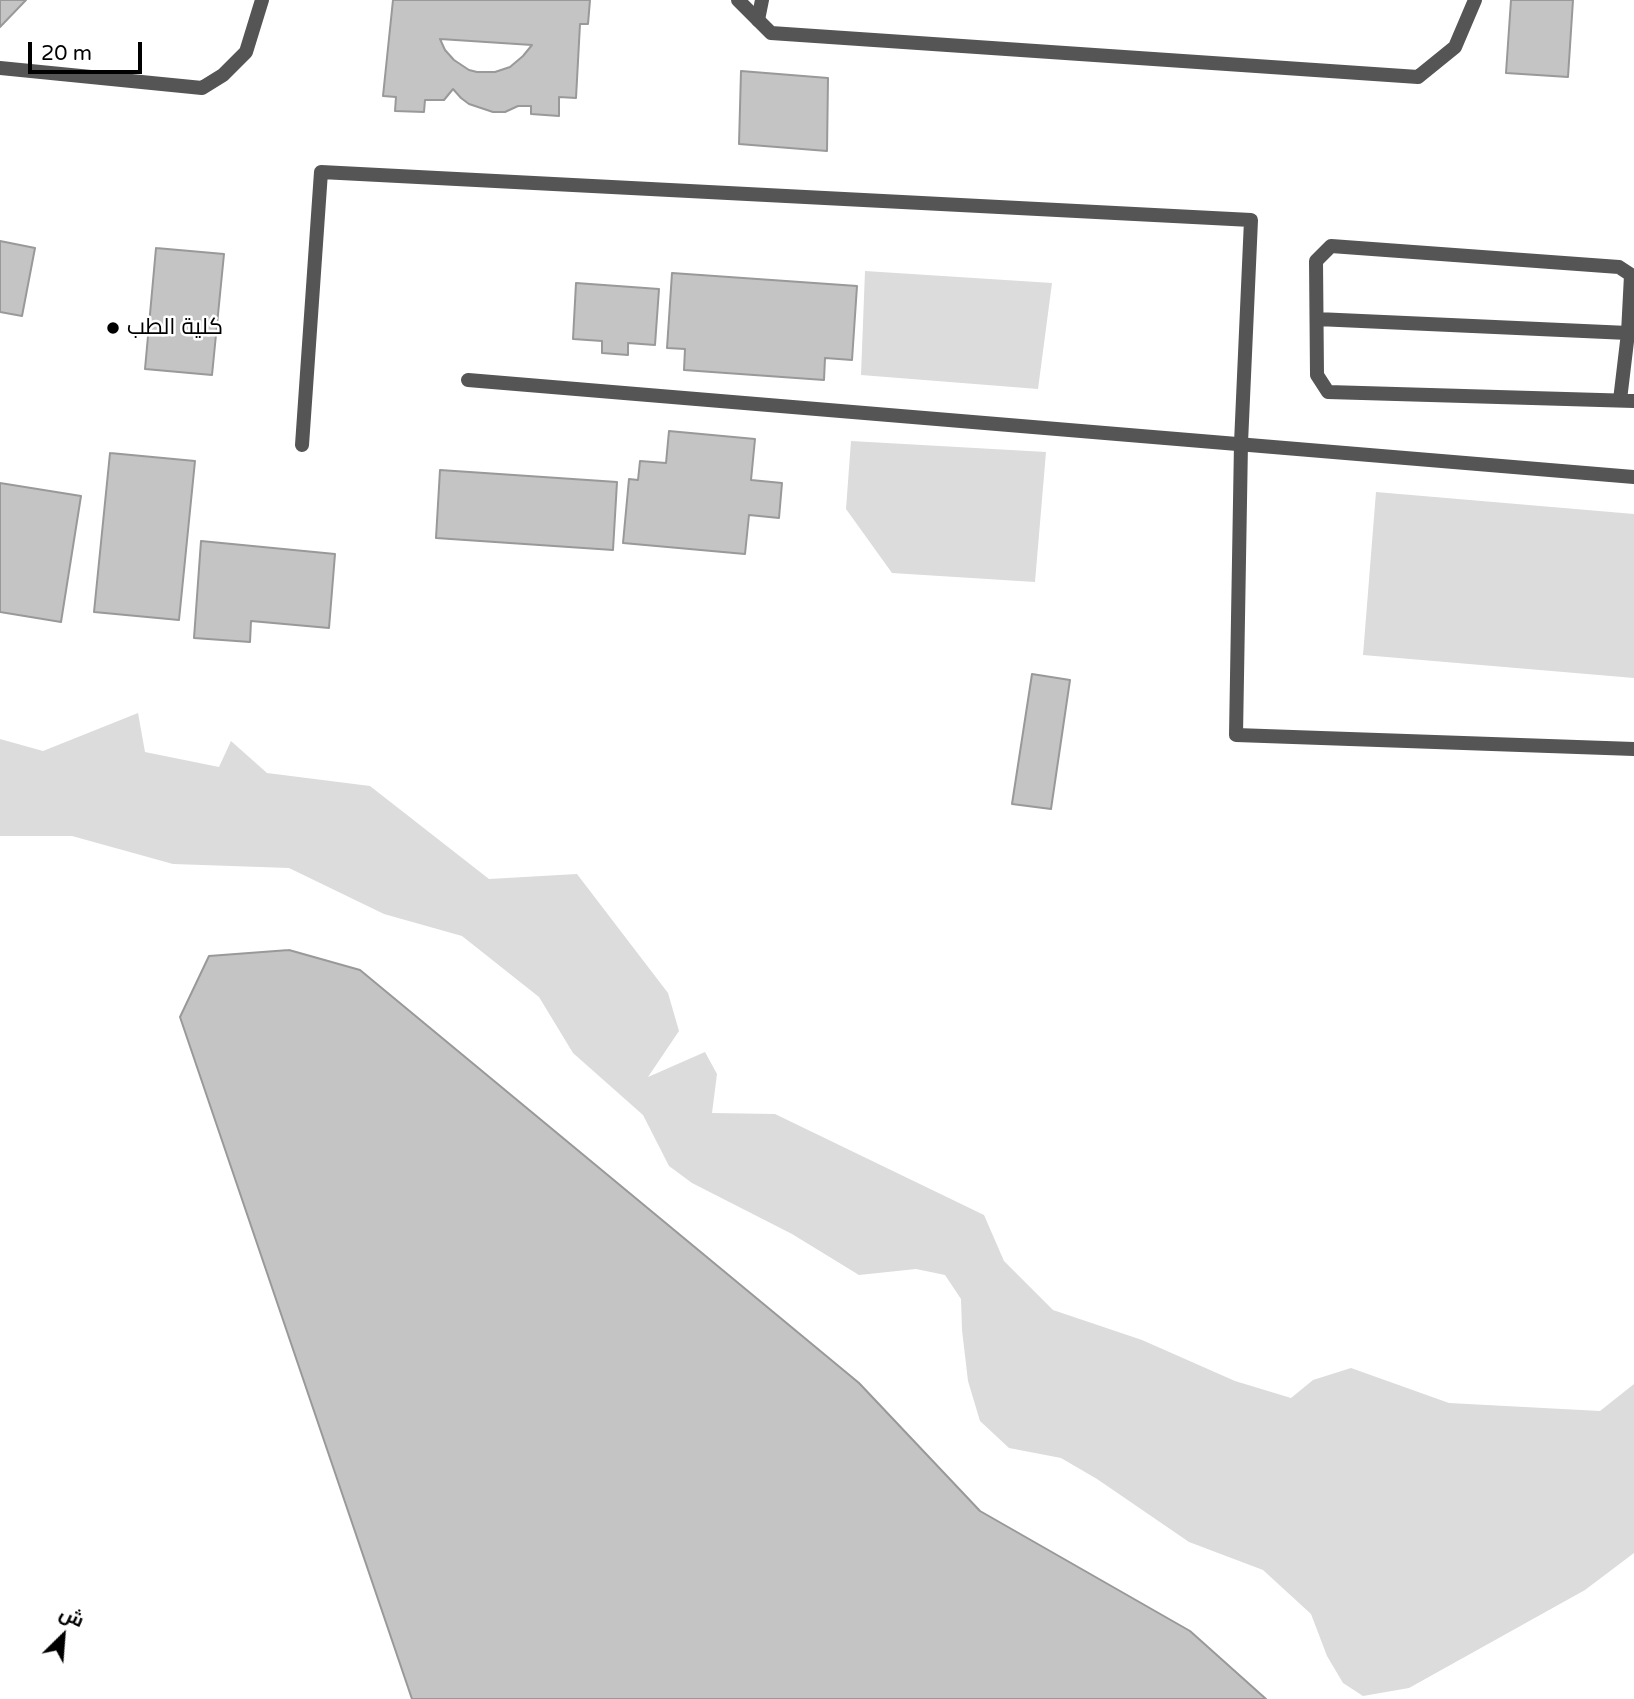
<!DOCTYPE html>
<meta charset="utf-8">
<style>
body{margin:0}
#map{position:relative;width:1634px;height:1699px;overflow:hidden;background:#fff;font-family:"Varela Round",Cairo,sans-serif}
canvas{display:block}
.north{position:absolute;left:28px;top:1601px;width:70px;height:70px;-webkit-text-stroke:5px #fff;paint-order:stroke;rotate:25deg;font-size:19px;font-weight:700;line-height:28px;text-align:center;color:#000}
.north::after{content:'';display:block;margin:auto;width:24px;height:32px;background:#000;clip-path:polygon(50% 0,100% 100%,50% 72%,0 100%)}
.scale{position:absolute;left:28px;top:42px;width:114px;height:32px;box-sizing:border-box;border:4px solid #000;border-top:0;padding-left:9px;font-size:21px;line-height:24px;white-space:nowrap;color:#000;-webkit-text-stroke:5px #fff;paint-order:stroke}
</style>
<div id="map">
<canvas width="1634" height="1699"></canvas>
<div class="north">ش</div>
<div class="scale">20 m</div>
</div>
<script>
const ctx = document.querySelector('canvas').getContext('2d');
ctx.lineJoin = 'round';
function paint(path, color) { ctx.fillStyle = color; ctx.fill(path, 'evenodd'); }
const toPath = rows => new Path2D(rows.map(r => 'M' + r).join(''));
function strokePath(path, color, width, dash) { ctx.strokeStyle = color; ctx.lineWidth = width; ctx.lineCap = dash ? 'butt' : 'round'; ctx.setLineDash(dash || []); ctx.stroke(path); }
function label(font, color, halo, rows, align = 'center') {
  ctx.font = font + ' "Varela Round",Cairo,sans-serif'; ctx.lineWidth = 5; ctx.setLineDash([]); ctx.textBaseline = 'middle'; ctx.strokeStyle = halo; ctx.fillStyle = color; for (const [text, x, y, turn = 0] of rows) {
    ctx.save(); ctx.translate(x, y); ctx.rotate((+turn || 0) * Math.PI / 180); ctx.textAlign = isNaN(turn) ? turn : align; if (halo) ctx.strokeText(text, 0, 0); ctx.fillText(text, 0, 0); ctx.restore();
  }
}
paint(toPath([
 [865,271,1052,283,1038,389,861,375],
 [851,441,1046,452,1035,582,892,573,846,509],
 [1376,492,1634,514,1634,678,1363,655],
 [138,713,145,752,219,767,231,741,267,773,370,786,489,879,577,874,668,993,679,1031,648,1077,705,1052,717,1074,712,1113,775,1114,984,1215,1004,1261,1053,1310,1142,1340,1235,1381,1291,1398,1313,1380,1351,1368,1449,1403,1600,1411,1634,1384,1634,1553,1585,1590,1409,1688,1363,1696,1343,1683,1327,1656,1311,1614,1263,1570,1189,1542,1097,1479,1061,1458,1009,1448,980,1421,968,1381,962,1330,961,1299,945,1275,916,1269,859,1275,792,1234,692,1183,669,1166,643,1115,573,1053,539,997,462,936,384,914,289,868,173,864,72,836,0,836,0,739,43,751]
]), '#dcdcdc');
const building = toPath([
 [0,0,26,0,0,27,0,0],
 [393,0,590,0,588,24,580,24,576,98,559,97,559,116,531,114,531,106,518,106,505,112,493,112,469,104,461,98,453,89,444,100,425,100,424,112,395,111,396,97,383,96,393,0],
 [440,39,532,45,523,56,510,67,495,72,477,72,469,70,454,60,445,50,440,39],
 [1511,0,1573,0,1568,77,1506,73,1511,0],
 [741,71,828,78,827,151,739,144,741,71],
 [0,241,35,248,22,316,0,312,0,241],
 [156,248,224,254,212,375,145,369,156,248],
 [672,273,857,286,852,360,825,358,824,380,684,370,685,349,667,348,672,273],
 [576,283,659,289,655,345,628,343,628,355,602,353,602,341,573,339,576,283],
 [669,431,755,439,751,480,782,483,779,518,749,515,745,554,623,543,629,479,638,480,640,461,666,463,669,431],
 [110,453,195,461,179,620,94,612,110,453],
 [440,470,617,482,613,550,436,538,440,470],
 [0,483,81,496,61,622,0,612,0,483],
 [201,541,335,554,329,628,251,621,250,642,194,638,201,541],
 [1032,674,1070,680,1051,809,1012,804,1032,674],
 [289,950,360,970,859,1383,980,1511,1190,1631,1266,1699,412,1699,180,1017,209,956,289,950]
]);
paint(building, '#c4c4c4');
strokePath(building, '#999', 2);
strokePath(toPath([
 [758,20,762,0],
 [0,68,202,88,223,75,246,52,262,0],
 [1317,319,1628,333],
 [468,380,1634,477],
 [1620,400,1628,333,1631,275,1619,267,1331,246,1316,261,1317,375,1328,392,1634,401]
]), '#555', 14);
strokePath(toPath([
 [738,0,771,33,1418,77,1455,47,1475,0],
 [302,445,321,172,1251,220,1241,443,1236,735,1634,749]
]), '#555', 14);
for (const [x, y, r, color] of [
 [113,328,7,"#000"]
]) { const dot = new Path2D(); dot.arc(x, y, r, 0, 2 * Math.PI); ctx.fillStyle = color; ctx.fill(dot); strokePath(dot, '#fff', 2.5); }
label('23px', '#000', '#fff', [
 ["كلية الطب",127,328]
], 'left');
</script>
